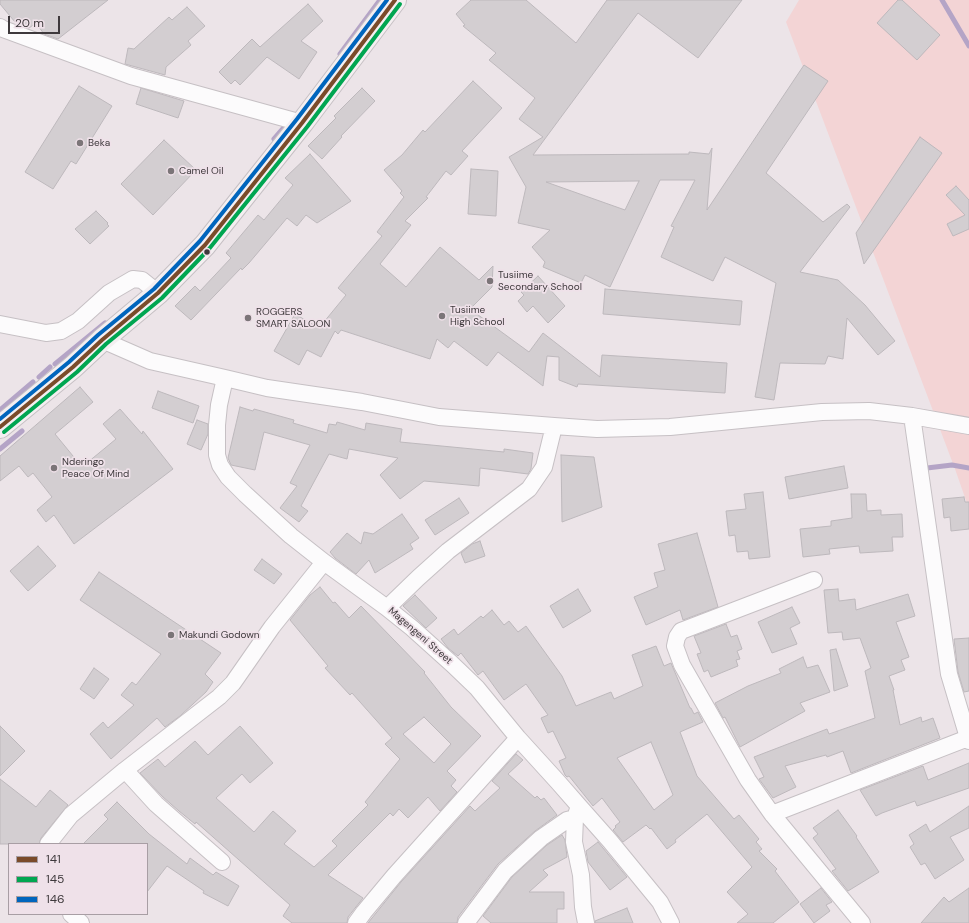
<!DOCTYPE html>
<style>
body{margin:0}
#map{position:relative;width:969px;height:923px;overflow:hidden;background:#ece4e8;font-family:"DM Sans",sans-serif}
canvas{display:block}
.legend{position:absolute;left:8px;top:843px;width:140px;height:72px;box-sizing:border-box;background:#efe1e9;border:1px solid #a89ea4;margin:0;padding:5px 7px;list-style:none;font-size:12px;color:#3e393c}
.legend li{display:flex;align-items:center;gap:8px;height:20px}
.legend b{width:20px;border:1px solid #a89ea4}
.scale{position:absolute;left:8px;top:16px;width:52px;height:18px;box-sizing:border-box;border:2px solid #3e393c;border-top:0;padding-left:5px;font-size:12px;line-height:14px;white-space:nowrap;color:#3e393c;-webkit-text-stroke:3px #efe1e9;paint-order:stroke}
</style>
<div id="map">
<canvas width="969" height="923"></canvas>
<ul class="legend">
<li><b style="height:5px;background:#7a4b2a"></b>141</li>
<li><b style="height:5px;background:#00a651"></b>145</li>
<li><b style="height:5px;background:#0065bd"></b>146</li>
</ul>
<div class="scale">20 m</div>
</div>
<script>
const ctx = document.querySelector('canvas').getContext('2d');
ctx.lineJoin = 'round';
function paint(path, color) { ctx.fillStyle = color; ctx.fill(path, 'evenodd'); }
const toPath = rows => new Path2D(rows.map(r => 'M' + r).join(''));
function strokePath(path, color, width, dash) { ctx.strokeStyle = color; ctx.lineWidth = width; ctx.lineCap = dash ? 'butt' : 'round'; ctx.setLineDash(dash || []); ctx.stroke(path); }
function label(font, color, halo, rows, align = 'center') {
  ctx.font = font + ' "DM Sans",sans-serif'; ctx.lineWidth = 3.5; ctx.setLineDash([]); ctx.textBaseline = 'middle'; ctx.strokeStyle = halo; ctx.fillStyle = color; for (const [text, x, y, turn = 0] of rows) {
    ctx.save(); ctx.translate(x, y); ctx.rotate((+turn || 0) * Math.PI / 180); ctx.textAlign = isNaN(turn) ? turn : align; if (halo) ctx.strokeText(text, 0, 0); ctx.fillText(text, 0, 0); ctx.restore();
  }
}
paint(toPath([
 [799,0,969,0,969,509,955,469,786,22]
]), '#f3d4d5');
strokePath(toPath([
 [942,0,969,46],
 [340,54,380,0],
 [274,139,287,124],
 [55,364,105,323],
 [39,377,50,367],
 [0,410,33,382],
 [0,449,22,431],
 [927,468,952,465,969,468]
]), '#b4a4c6', 5);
const building = toPath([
 [0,0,108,0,58,39,44,34,36,23,29,28,23,26,17,19,15,22,0,4,0,0],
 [471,0,526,0,576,43,607,0,742,0,698,58,638,13,533,155,689,154,689,152,709,154,712,148,707,210,804,65,828,81,766,173,823,222,847,204,850,207,800,272,838,280,865,305,895,341,878,355,847,318,843,359,828,356,825,364,780,363,774,400,755,397,776,283,725,257,713,281,661,257,674,227,671,226,695,180,660,180,610,287,585,275,581,283,543,267,545,262,532,247,550,230,518,223,526,187,509,157,543,137,519,119,535,98,489,60,496,53,463,26,465,25,456,14,471,0],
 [639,181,625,210,546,182,639,181],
 [898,0,902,0,940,35,917,60,877,23,898,0],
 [308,4,323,21,301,41,317,52,299,79,267,57,240,85,235,80,231,84,219,72,252,39,260,47,308,4],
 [187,7,205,26,188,41,191,45,166,67,165,75,125,64,128,48,134,49,169,17,172,20,187,7],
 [473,81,502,108,462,151,468,156,451,175,446,171,426,197,428,198,405,221,411,225,380,264,406,287,440,247,479,280,493,266,492,287,470,309,529,352,543,333,600,377,602,355,727,363,725,393,578,384,577,387,559,380,559,357,547,356,543,386,498,352,487,366,454,341,448,348,437,339,430,359,341,330,338,334,335,331,321,357,307,350,299,365,274,351,295,314,319,328,346,295,338,288,382,236,377,232,404,197,400,193,402,191,384,170,402,155,423,130,425,132,473,81],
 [79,86,112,106,76,164,71,161,53,189,25,172,79,86],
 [141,88,184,101,178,118,136,104,141,88],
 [362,88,375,101,341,136,342,137,322,159,308,146,336,118,334,116,362,88],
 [920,137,942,153,864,264,856,233,920,137],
 [164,140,196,170,153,215,121,184,164,140],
 [310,154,351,201,317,223,306,215,297,226,287,218,249,263,242,270,241,268,191,320,175,306,195,286,200,291,231,258,226,253,258,215,264,220,293,185,285,178,310,154],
 [471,169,498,171,496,216,468,214,471,169],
 [956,186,969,200,969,229,953,236,947,224,965,215,946,195,956,186],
 [96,211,108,223,107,224,109,226,90,244,75,229,96,211],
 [538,276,565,306,548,323,533,306,527,312,518,301,524,295,521,292,538,276],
 [605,289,742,301,740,325,603,314,605,289],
 [80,387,93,402,55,434,82,467,116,439,103,424,120,409,142,434,143,431,173,469,74,544,54,515,46,522,37,510,52,497,33,473,28,477,19,466,0,481,0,456,80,387],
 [158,391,199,406,193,423,152,408,158,391],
 [240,407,253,411,254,409,294,420,293,423,327,433,329,424,336,425,337,422,365,430,366,423,402,429,400,442,504,452,504,449,533,453,531,469,528,474,480,468,479,486,424,481,400,499,380,475,398,458,349,449,347,459,329,454,301,506,308,511,299,522,280,508,297,486,290,483,310,445,264,432,255,470,231,465,228,458,240,407],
 [197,420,208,424,208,434,201,450,187,444,197,420],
 [561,455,594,457,602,507,562,522,561,455],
 [844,466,848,488,789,499,785,477,844,466],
 [763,492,770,557,749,559,748,551,737,552,735,535,729,536,726,511,746,509,744,494,763,492],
 [851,494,866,494,867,511,881,510,881,515,902,514,903,537,892,537,893,551,860,553,859,546,829,549,830,554,803,557,800,529,831,526,831,521,852,518,851,494],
 [964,497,965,502,969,502,969,529,951,531,950,517,944,518,942,499,964,497],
 [459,498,469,513,435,535,425,520,459,498],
 [402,514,419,538,410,544,413,549,375,573,369,560,356,574,335,558,330,552,347,533,361,544,364,532,373,534,402,514],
 [697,533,718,607,683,620,680,610,646,625,634,597,658,587,654,573,665,570,658,544,697,533],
 [480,541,485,556,465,563,461,553,472,544,480,541],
 [38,546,56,566,28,591,10,571,38,546],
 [262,559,282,574,274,584,254,570,262,559],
 [99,572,221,653,205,674,213,682,206,692,180,716,165,727,157,718,111,759,90,734,103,722,108,728,134,705,121,695,132,682,136,685,161,654,80,600,99,572],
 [320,587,333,603,335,602,349,618,361,606,425,672,424,673,451,707,481,736,447,771,456,780,451,786,457,792,440,811,428,797,408,818,399,809,393,816,390,813,328,875,363,898,348,917,347,923,292,923,283,916,290,905,196,822,195,824,179,811,163,797,140,773,158,759,165,767,195,741,208,755,240,726,273,763,250,783,242,774,216,798,254,832,273,811,296,831,284,844,314,867,337,846,332,841,368,805,365,802,400,759,385,744,392,738,352,693,350,695,325,668,328,666,290,620,310,595,320,587],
 [424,717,451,744,434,763,403,734,424,717],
 [578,589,591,611,563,628,550,606,578,589],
 [838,589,839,601,855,599,856,610,908,594,915,616,896,622,909,657,901,660,905,670,889,676,894,690,893,690,900,725,921,717,922,722,933,718,940,738,851,773,843,751,827,757,826,755,785,766,796,787,773,798,759,779,764,777,754,757,827,729,829,734,875,718,865,671,871,668,860,638,843,640,842,632,828,633,824,590,838,589],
 [415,595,437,618,426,628,403,606,415,595],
 [792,607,800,623,790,628,797,644,772,653,758,622,792,607],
 [492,610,504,625,509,621,518,632,526,626,562,676,576,706,611,692,614,699,643,686,632,655,656,646,664,666,671,663,690,708,691,708,694,714,698,712,703,722,680,732,697,776,734,819,739,815,759,839,756,842,762,849,759,851,777,869,775,871,799,902,773,923,737,923,748,914,727,892,752,867,707,814,675,840,676,842,667,849,651,828,650,829,646,825,623,842,613,830,616,827,615,826,620,822,602,798,593,806,569,776,567,777,565,775,559,761,566,758,553,731,548,733,541,718,548,715,526,684,504,700,483,671,478,675,461,653,458,656,448,648,441,639,454,629,458,635,481,616,483,618,492,610],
 [651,742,673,795,654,810,617,758,651,742],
 [726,624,731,637,737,635,742,649,737,651,740,659,736,660,738,666,711,677,708,670,704,672,697,654,701,653,694,636,726,624],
 [969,638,969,691,964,692,958,672,954,639,969,638],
 [836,649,848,686,834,691,830,650,836,649],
 [803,657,807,668,818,665,830,692,800,703,805,711,740,747,725,717,723,718,715,703,748,686,781,673,779,669,803,657],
 [94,668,109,679,94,699,80,689,94,668],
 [0,726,25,751,0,776,0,726],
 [516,754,523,760,508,774,535,798,537,796,541,800,544,798,557,815,535,831,498,864,458,917,457,923,368,923,401,882,470,806,475,811,500,788,492,781,516,754],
 [969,763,969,788,917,806,915,801,882,813,876,816,860,790,923,766,928,780,969,763],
 [0,779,36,807,50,790,68,805,41,838,39,844,0,844,0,779],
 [117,802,149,834,187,864,190,858,213,875,216,872,239,886,228,906,203,893,204,891,167,866,147,892,147,844,83,844,108,819,104,815,117,802],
 [969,806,969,828,950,837,964,860,935,879,925,863,921,865,910,847,914,844,909,835,926,824,930,832,969,806],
 [838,810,857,836,856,837,879,872,848,891,832,871,836,869,813,838,818,834,813,828,838,810],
 [562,835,565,840,567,857,543,870,548,875,529,892,564,892,564,909,557,909,557,923,491,923,483,916,512,877,547,845,562,835],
 [598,842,627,877,610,890,588,862,586,851,598,842],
 [821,888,832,902,826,905,830,911,814,923,800,904,821,888],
 [969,888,969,923,921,923,944,897,949,902,969,888],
 [627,908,633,923,595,923,595,921,627,908]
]);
paint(building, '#d3ced1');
strokePath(building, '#bdb8bc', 1);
const street = toPath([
 [0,27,3,29,131,76,302,123],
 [0,324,46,333,61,331,78,321,109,293,133,279,142,280,158,293],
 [102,340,150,361,225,378,267,388,362,402,439,417,554,426,597,429,670,427,822,412,869,411,912,416,969,426],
 [225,378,219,405,217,425,217,455,220,465,228,477,245,494,291,536,324,562,387,608,412,628,452,664,477,688,518,738,558,782,579,806,575,818,574,842,581,875,583,907,586,923],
 [912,416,949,674,969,741],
 [814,580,681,631,677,637,675,646,682,665,748,780,772,814,862,923],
 [387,608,418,578,448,551,529,489,544,467,554,426],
 [125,770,156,804,222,862],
 [579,806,610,841,660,902,671,923],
 [772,814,968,738],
 [48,844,71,815,125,770,219,697,233,683,272,627,324,562],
 [71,914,81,923],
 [356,923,364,912,394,876,518,738],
 [466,923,505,871,541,838,567,820,575,818]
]);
const secondary = toPath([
 [0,427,73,367,102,340,158,293,205,245,302,123,395,0]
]);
strokePath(street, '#c6c0c4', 18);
strokePath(secondary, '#c6c0c4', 24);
strokePath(street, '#fcfbfc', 16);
strokePath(secondary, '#f4eff1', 22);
strokePath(toPath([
 [0,427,73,367,102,340,158,293,205,245,302,123,395,0]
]), '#7a4b2a', 4);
strokePath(toPath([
 [4,432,77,372,106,344,162,298,209,249,307,127,400,4]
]), '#00a651', 4);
strokePath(toPath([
 [0,419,69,362,98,335,154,289,200,241,297,119,387,0]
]), '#0065bd', 4);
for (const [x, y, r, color] of [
 [80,143,4,"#7b7578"],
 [171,171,4,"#7b7578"],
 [207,252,3.5,"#3e393c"],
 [490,281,4,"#7b7578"],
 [442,316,4,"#7b7578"],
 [248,318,4,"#7b7578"],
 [54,468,4,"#7b7578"],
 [171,635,4,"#7b7578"]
]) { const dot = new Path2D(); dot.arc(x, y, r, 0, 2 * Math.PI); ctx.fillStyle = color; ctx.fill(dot); strokePath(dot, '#efe1e9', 1.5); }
label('10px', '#3e393c', '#efe1e9', [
 ["Beka",88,143],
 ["Camel Oil",179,171],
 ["Tusiime",498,275],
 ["Secondary School",498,287],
 ["Tusiime",450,310],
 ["High School",450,322],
 ["ROGGERS",256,312],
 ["SMART SALOON",256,324],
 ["Nderingo",62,462],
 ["Peace Of Mind",62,474],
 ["Makundi Godown",179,635]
], 'left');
label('10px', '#3e393c', '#efe1e9', [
 ["Magengeni Street",420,636,41]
]);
</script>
